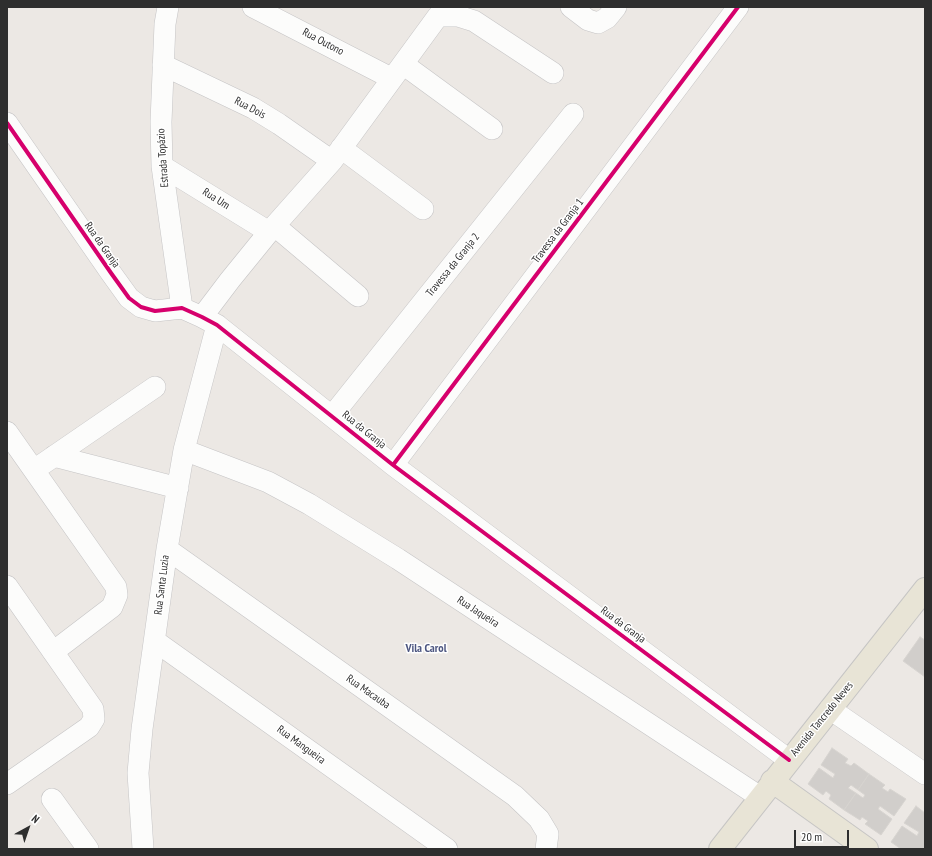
<!DOCTYPE html>
<meta charset="utf-8">
<style>
body{margin:0}
#map{position:relative;width:932px;height:856px;overflow:hidden;background:#ece8e4;font-family:"PT Sans Narrow",sans-serif}
canvas{display:block}
.frame{position:absolute;inset:0;border:8px solid #2e2e2e;pointer-events:none}
.north{position:absolute;left:8px;top:808px;width:40px;height:40px;-webkit-text-stroke:3px #fff;paint-order:stroke;rotate:40deg;font-size:11px;font-weight:700;line-height:16px;text-align:center;color:#2e2e2e}
.north::after{content:'';display:block;margin:auto;width:14px;height:18px;background:#2e2e2e;clip-path:polygon(50% 0,100% 100%,50% 72%,0 100%)}
.scale{position:absolute;left:794px;top:830px;width:55px;height:18px;box-sizing:border-box;border:2px solid #2e2e2e;border-top:0;padding-left:5px;font-size:12px;line-height:14px;white-space:nowrap;color:#2e2e2e;-webkit-text-stroke:3px #fff;paint-order:stroke}
</style>
<div id="map">
<canvas width="932" height="856"></canvas>
<div class="frame"></div>
<div class="north">N</div>
<div class="scale">20 m</div>
</div>
<script>
const ctx = document.querySelector('canvas').getContext('2d');
ctx.lineJoin = 'round';
function paint(path, color) { ctx.fillStyle = color; ctx.fill(path, 'evenodd'); }
const toPath = rows => new Path2D(rows.map(r => 'M' + r).join(''));
function strokePath(path, color, width, dash) { ctx.strokeStyle = color; ctx.lineWidth = width; ctx.lineCap = dash ? 'butt' : 'round'; ctx.setLineDash(dash || []); ctx.stroke(path); }
function label(font, color, halo, rows, align = 'center') {
  ctx.font = font + ' "PT Sans Narrow",sans-serif'; ctx.lineWidth = 3; ctx.setLineDash([]); ctx.textBaseline = 'middle'; ctx.strokeStyle = halo; ctx.fillStyle = color; for (const [text, x, y, turn = 0] of rows) {
    ctx.save(); ctx.translate(x, y); ctx.rotate((+turn || 0) * Math.PI / 180); ctx.textAlign = isNaN(turn) ? turn : align; if (halo) ctx.strokeText(text, 0, 0); ctx.fillText(text, 0, 0); ctx.restore();
  }
}
const building = toPath([
 [920,637,925,640,925,677,903,661,920,637],
 [832,748,848,759,845,763,851,766,854,763,869,774,858,790,851,785,848,788,856,793,844,810,829,799,831,795,826,791,823,795,808,784,819,768,833,778,835,774,821,765,832,748],
 [869,774,885,785,882,788,888,792,890,789,906,799,894,816,880,806,878,809,892,819,881,835,865,824,868,821,862,817,860,820,844,810,856,793,863,798,865,795,858,790,869,774],
 [916,806,925,813,925,849,901,849,891,842,902,826,917,836,919,832,904,823,916,806]
]);
paint(building, '#d1cecb');
strokePath(building, '#d7d4d0', 1);
const minor = toPath([
 [168,7,165,24,161,122,162,166,182,308],
 [253,7,391,78],
 [571,7,588,20,598,23,607,18,616,7],
 [438,16,458,16,474,21,553,73],
 [403,64,492,129],
 [163,65,253,108,279,124,332,161],
 [7,123,111,273,129,298,141,307,155,311,182,308,202,317,217,325,393,465,789,760],
 [341,148,423,209],
 [162,166,269,232],
 [275,226,358,296],
 [202,317,230,280,269,232,332,161,438,16],
 [332,416,573,114],
 [7,432,116,587,117,595,112,607,53,652],
 [184,450,268,482,309,504,398,559,760,797],
 [54,456,178,488],
 [393,465,738,7],
 [34,470,155,387],
 [167,549,515,796,539,819,548,834,546,849],
 [7,586,93,709,94,719,89,727,7,784],
 [155,641,447,849],
 [830,709,925,774],
 [52,799,88,849],
 [143,849,138,773,142,729,167,549,184,450,217,325]
]);
const major = toPath([
 [772,781,867,849],
 [720,849,925,589]
]);
strokePath(minor, '#c5c4c5', 22);
strokePath(major, '#c6c5c4', 24);
strokePath(minor, '#fcfcfb', 21);
strokePath(major, '#e8e4d6', 22);
strokePath(toPath([
 [7,123,111,273,129,298,141,307,155,311,182,308,202,317,217,325,393,465,789,760],
 [393,465,738,7]
]), '#d6006c', 4);
label('11px', '#2e2e2e', '#fff', [
 ["Rua Outono",323,42,28],
 ["Rua Dois",250,108,28],
 ["Estrada Topázio",163,158,-94],
 ["Rua Um",216,199,32],
 ["Travessa da Granja 1",558,231,-53],
 ["Rua da Granja",102,245,55],
 ["Travessa da Granja 2",453,265,-51],
 ["Rua da Granja",364,430,39],
 ["Rua Santa Luzia",162,585,-83],
 ["Rua Jaqueira",478,612,33],
 ["Rua da Granja",623,625,37],
 ["Rua Macauba",368,692,35],
 ["Avenida Tancredo Neves",822,719,-51],
 ["Rua Mangueira",301,745,36]
]);
label('bold 12px', '#4d5680', '#fff', [
 ["Vila Carol",426,649]
]);
</script>
